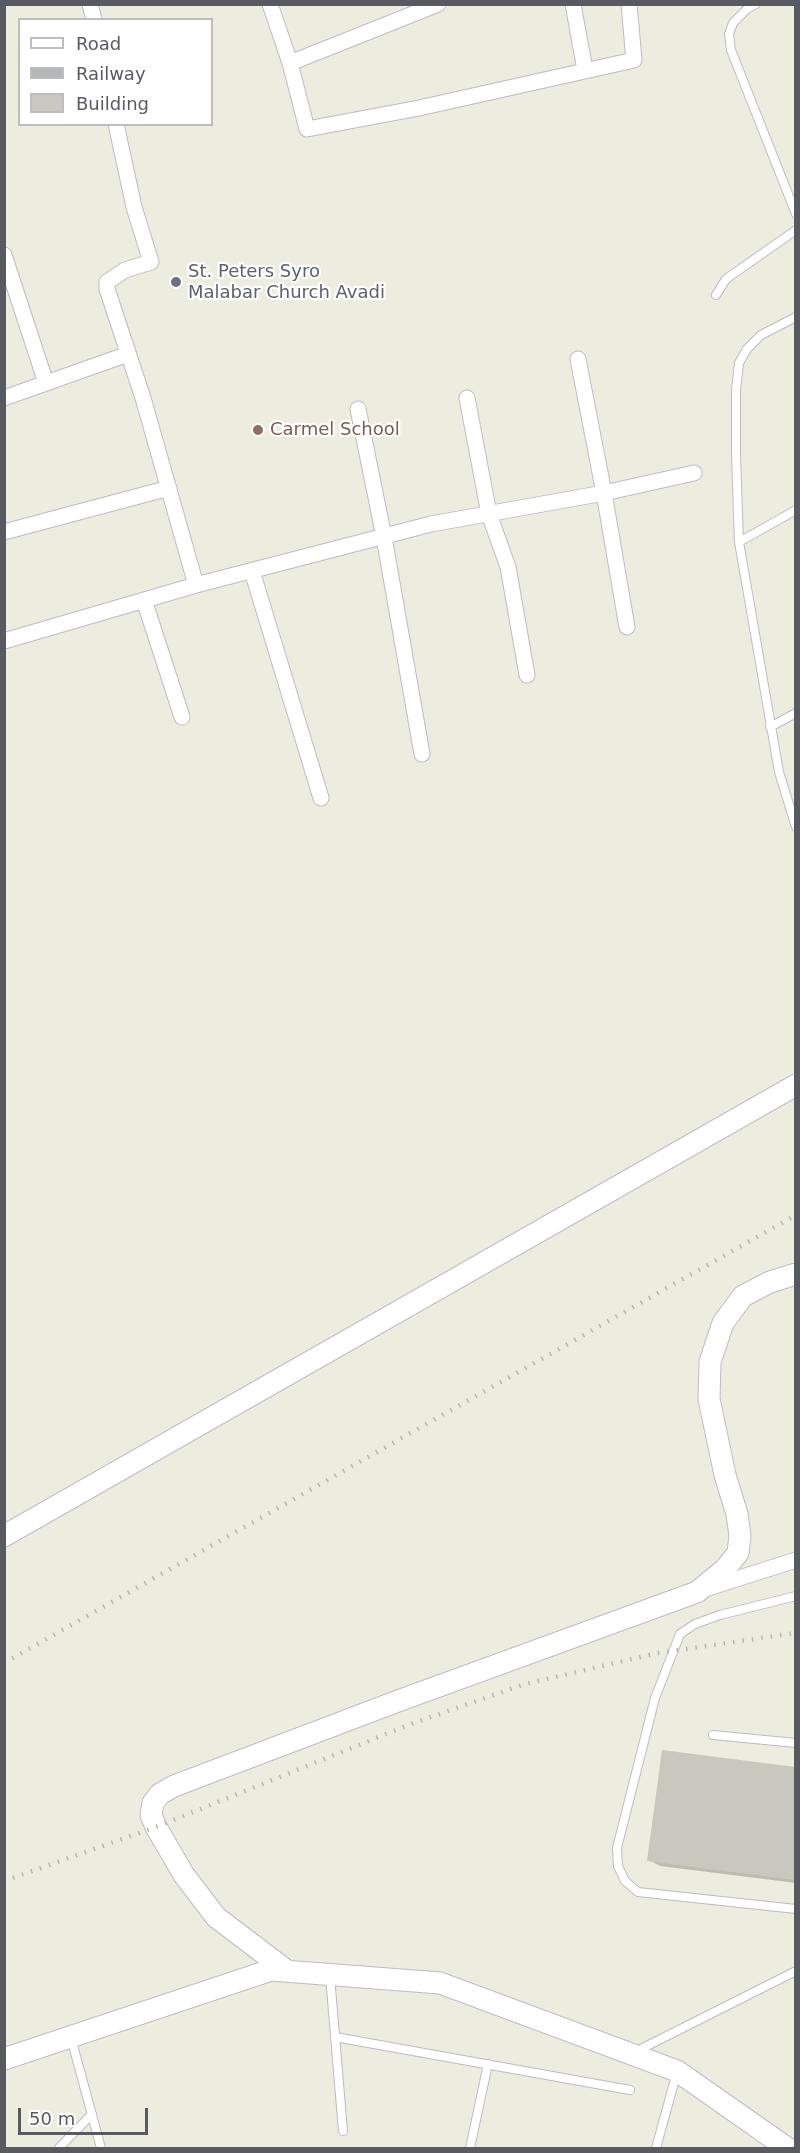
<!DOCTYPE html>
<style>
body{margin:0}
#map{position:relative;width:800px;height:2153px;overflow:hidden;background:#ececdf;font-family:"DejaVu Sans",sans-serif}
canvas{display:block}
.frame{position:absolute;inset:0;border:6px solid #585a61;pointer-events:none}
.legend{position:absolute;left:18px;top:18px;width:195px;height:108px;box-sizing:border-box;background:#fff;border:2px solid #bcbdc0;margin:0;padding:8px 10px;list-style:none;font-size:18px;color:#585a61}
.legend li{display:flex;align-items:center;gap:12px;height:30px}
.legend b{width:30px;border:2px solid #bcbdc0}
.scale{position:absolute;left:18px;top:2108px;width:130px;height:27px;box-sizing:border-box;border:3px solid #585a61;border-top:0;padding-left:8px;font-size:18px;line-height:21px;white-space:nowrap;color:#585a61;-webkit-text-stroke:4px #fff;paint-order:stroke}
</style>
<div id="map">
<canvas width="800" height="2153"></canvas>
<div class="frame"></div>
<ul class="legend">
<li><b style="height:8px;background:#fff"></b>Road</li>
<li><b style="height:8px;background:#b5b6b6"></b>Railway</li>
<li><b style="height:16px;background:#c9c8be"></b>Building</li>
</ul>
<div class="scale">50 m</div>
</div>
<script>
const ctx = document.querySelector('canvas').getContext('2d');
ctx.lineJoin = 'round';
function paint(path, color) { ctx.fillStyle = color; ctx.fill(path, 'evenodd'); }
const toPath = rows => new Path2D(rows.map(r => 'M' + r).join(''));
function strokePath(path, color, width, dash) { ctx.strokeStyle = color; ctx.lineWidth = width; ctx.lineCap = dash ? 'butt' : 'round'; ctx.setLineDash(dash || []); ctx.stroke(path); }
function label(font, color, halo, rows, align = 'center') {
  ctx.font = font + ' "DejaVu Sans",sans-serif'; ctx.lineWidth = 4.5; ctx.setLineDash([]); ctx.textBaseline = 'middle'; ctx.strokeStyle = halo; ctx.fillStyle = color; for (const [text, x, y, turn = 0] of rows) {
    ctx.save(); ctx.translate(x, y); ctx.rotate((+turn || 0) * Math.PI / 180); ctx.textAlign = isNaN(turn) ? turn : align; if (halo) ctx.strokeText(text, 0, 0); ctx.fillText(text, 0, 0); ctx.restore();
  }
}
paint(toPath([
 [663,1752,796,1769,796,1883,660,1866,649,1860]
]), '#0003');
paint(toPath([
 [662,1750,795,1767,795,1880,647,1861]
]), '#c9c8be');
const lane = toPath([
 [756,4,747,9,733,23,729,34,731,50,796,214],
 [716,295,726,279,796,230],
 [796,317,761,335,747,349,739,363,736,390,736,455,739,542,779,772,796,827],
 [739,542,796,510],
 [770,727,796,713],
 [796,1596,720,1615,695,1624,680,1634,655,1698,617,1848,618,1866,625,1881,638,1892,796,1909],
 [713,1735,796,1743],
 [330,1976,343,2131],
 [335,2037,630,2090],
 [71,2038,101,2148],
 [635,2052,796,1971],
 [59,2148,92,2114],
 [470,2148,488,2064],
 [656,2148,677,2072]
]);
const street = toPath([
 [90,4,94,20],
 [270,4,290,63,438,4],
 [573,4,585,70],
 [290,63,307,129,419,108,634,60,629,4],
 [116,124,134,207,151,262,125,270,107,282,107,289,143,398,196,585],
 [4,255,46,383],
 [578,359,604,493,627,627],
 [4,398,128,354],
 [467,398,489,514,508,567,527,675],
 [358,409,384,537,422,754],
 [4,532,169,488],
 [252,571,321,798],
 [144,600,182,717],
 [4,641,196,585,431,524,604,493,694,473],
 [708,1588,796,1560]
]);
const secondary = toPath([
 [4,1536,796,1085],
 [287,1971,216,1917,184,1875,156,1827,151,1815,153,1803,160,1794,174,1786,398,1701,697,1592,725,1569,738,1553,740,1536,737,1514,725,1475,709,1399,710,1362,723,1323,743,1296,770,1282,796,1274],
 [4,2059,271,1970,440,1983,677,2071,787,2148]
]);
strokePath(lane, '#bcbdc4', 10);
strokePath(street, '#bcbdc4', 17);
strokePath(secondary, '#bcbdc6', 23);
strokePath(lane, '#fff', 8);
strokePath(street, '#fff', 15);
strokePath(secondary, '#fff', 21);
strokePath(toPath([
 [4,1663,796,1215],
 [4,1881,156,1827,411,1724,525,1684,658,1653,796,1633]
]), '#b5b6b6', 4.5, [1.5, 8]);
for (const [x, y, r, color] of [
 [176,282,6,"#6b7280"],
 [258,430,6,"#8d6e63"]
]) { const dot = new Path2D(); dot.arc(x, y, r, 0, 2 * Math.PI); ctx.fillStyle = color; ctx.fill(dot); strokePath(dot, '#fff', 2); }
label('18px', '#5b616d', '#fff', [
 ["St. Peters Syro",188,272],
 ["Malabar Church Avadi",188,293]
], 'left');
label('18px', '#785e54', '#fff', [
 ["Carmel School",270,430]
], 'left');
</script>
